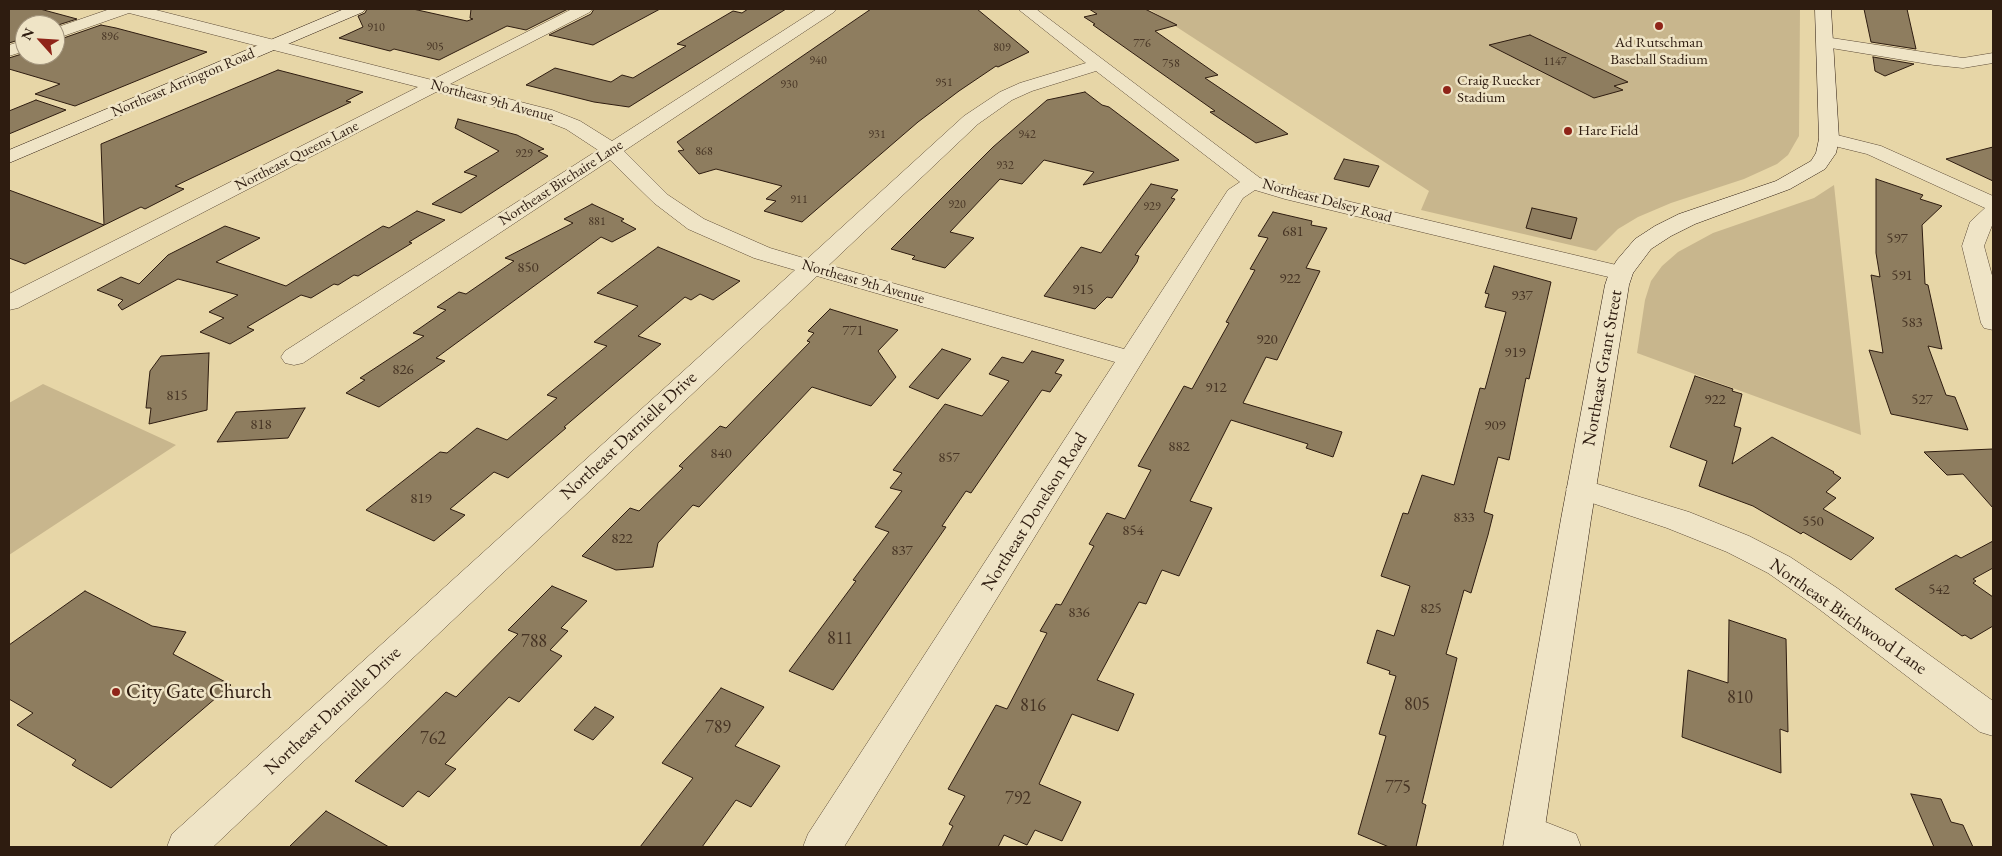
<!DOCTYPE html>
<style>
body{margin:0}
#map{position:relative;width:2002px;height:856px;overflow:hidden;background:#e7d6a7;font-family:"EB Garamond",serif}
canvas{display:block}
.frame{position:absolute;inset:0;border:10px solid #2e1c10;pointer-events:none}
.north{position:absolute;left:15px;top:15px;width:50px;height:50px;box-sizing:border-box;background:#efe4c6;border:1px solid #a2947d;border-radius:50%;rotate:296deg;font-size:14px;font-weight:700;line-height:20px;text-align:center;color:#2e1c10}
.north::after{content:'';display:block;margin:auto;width:18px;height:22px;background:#8f2418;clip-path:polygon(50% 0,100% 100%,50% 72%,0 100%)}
</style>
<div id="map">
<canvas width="2002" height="856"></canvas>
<div class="frame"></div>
<div class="north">N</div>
</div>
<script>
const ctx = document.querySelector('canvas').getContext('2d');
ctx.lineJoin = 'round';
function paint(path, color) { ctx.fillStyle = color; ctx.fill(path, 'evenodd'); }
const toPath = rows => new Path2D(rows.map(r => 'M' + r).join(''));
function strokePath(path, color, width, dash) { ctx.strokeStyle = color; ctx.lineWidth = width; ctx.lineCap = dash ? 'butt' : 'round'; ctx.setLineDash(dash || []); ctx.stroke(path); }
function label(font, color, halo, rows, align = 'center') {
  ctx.font = font + ' "EB Garamond",serif'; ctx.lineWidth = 5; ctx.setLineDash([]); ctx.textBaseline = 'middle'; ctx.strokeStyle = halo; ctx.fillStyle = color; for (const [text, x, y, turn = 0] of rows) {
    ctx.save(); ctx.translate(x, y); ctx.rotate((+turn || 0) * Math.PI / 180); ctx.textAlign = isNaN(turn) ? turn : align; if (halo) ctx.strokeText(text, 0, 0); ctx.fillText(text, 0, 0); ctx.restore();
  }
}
paint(toPath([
 [1149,9,1800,9,1799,136,1788,155,1777,164,1744,179,1671,203,1638,217,1618,229,1596,251,1421,210,1429,191],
 [1834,185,1861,435,1637,353,1645,300,1651,281,1662,266,1678,252,1713,233,1814,198],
 [43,384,176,445,9,555,9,403]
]), '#c8b68d');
const building = toPath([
 [9,9,40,9,77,19,55,26,25,25,25,38,9,43,9,9],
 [367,9,413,9,467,21,473,19,470,18,471,9,568,9,526,30,507,26,439,60,394,49,390,51,339,38,363,27,358,16,365,13,367,9],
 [594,9,660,9,593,45,549,35,591,14,594,9],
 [748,9,786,9,629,107,594,102,526,85,555,68,611,82,622,75,633,78,686,46,677,44,733,11,742,13,748,9],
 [871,9,977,9,1029,52,998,67,996,66,959,91,918,122,802,222,764,211,776,201,766,199,782,186,716,169,699,174,678,151,684,150,677,142,871,9],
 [1089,9,1145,9,1177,25,1155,31,1218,75,1205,78,1288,134,1256,143,1210,112,1215,111,1093,25,1095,24,1084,17,1097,14,1089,9],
 [1864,9,1907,9,1916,49,1871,42,1864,9],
 [101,25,116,28,207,52,75,106,35,94,60,84,9,69,9,58,25,53,25,55,55,55,55,41,101,25],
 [1530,35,1628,82,1614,86,1623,90,1594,98,1489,45,1530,35],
 [1873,57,1914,64,1885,76,1875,71,1873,57],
 [278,70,363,92,346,101,351,102,175,186,184,189,145,209,141,207,25,264,9,258,9,190,104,225,101,144,278,70],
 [1085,92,1102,105,1109,107,1179,160,1083,185,1094,172,1044,160,1022,184,1000,179,950,232,974,238,945,268,912,259,915,256,891,249,993,147,1047,100,1085,92],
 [36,100,66,110,9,134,9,111,36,100],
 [458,119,517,135,544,149,538,151,548,156,461,213,432,204,477,176,464,172,499,151,455,128,458,119],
 [1993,147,1993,181,1946,159,1993,147],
 [1344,159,1379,166,1369,187,1334,179,1344,159],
 [1876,179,1923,195,1920,199,1942,206,1922,225,1925,284,1928,285,1942,349,1928,346,1946,395,1955,397,1968,430,1891,414,1869,350,1883,353,1871,275,1880,277,1876,253,1876,179],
 [1151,184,1178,190,1171,198,1175,199,1135,255,1139,256,1137,262,1112,298,1107,297,1095,309,1044,296,1081,247,1101,253,1151,184],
 [592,204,624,219,621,221,636,229,612,242,601,237,436,358,445,361,379,407,346,393,365,380,360,378,424,336,413,333,446,310,437,307,459,292,466,294,514,261,505,258,573,223,564,219,592,204],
 [1532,208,1577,218,1571,239,1526,228,1532,208],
 [417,211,445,220,409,242,412,243,358,276,354,275,338,285,334,284,311,298,301,295,247,327,254,330,230,344,200,332,224,318,209,312,238,295,178,279,122,310,118,305,123,300,97,290,121,277,139,284,168,255,225,226,260,238,216,262,286,286,383,226,389,228,417,211],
 [1273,212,1312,221,1311,225,1327,228,1306,268,1320,271,1277,360,1266,357,1243,403,1342,432,1333,457,1306,448,1308,444,1231,420,1190,501,1212,508,1179,576,1162,570,1146,604,1139,602,1097,680,1134,694,1118,731,1072,714,1039,784,1081,802,1062,841,1035,830,1027,845,1004,835,998,847,942,847,953,826,949,824,965,796,948,789,996,705,1007,709,1047,633,1040,631,1056,604,1061,605,1094,546,1089,544,1107,513,1125,519,1151,470,1138,466,1184,386,1192,389,1229,323,1226,322,1255,270,1250,269,1268,238,1258,236,1273,212],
 [658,247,740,281,713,300,700,294,691,300,685,297,638,336,661,344,564,427,566,428,508,478,494,472,450,509,465,515,434,541,366,510,440,452,447,453,477,428,507,440,557,398,547,395,607,346,594,342,638,306,597,293,658,247],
 [1494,266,1551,282,1529,379,1526,378,1509,460,1498,457,1484,512,1493,515,1488,535,1471,593,1464,590,1446,654,1457,658,1422,803,1426,805,1416,847,1389,847,1358,834,1386,736,1379,734,1396,676,1389,674,1390,671,1367,663,1377,630,1394,636,1410,586,1381,576,1403,513,1408,514,1422,475,1454,485,1480,388,1485,389,1506,312,1485,307,1489,294,1485,293,1494,266],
 [830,309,898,330,878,351,896,377,871,406,812,387,699,507,693,505,658,543,653,567,616,570,582,556,630,508,639,511,683,468,679,466,720,426,726,428,810,342,807,341,814,333,808,331,830,309],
 [942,349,971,359,938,399,909,387,942,349],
 [1032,351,1064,360,1055,373,1062,375,1050,392,1042,390,971,493,966,491,942,526,946,527,833,690,789,671,856,581,853,580,889,532,875,527,902,491,890,488,902,473,893,470,945,404,982,416,1009,381,989,374,1002,357,1023,363,1032,351],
 [209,353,207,410,149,424,151,408,146,408,150,371,161,356,209,353],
 [1695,376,1733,389,1732,391,1742,394,1734,426,1741,428,1732,464,1772,437,1834,472,1833,473,1841,478,1826,492,1836,498,1823,509,1874,538,1851,560,1803,532,1801,534,1753,506,1699,486,1707,461,1670,447,1695,376],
 [305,408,288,438,217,442,236,412,305,408],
 [1993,449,1993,508,1963,474,1947,475,1924,452,1993,449],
 [1993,541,1993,568,1973,579,1976,581,1973,583,1993,597,1993,626,1971,639,1965,635,1962,636,1895,589,1956,555,1961,558,1993,541],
 [552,586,587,601,561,628,568,631,550,650,562,656,519,702,509,697,445,764,456,769,429,797,418,791,403,807,355,781,446,692,456,697,518,634,508,630,552,586],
 [85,591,152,626,186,632,173,654,231,685,111,788,72,765,76,760,17,725,33,713,9,699,9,645,85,591],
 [1729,620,1786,639,1788,732,1780,729,1781,773,1682,737,1688,670,1728,683,1729,620],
 [721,688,764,707,735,746,780,766,751,807,736,800,702,847,640,847,693,778,662,763,721,688],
 [595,707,614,717,593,740,574,730,595,707],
 [1911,794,1941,799,1951,822,1963,825,1973,847,1934,847,1911,794],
 [326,811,389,847,289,847,326,811]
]);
paint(building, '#8e7d5f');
strokePath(building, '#2e1c10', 1);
const street = toPath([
 [110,9,152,9,432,80,572,9,592,9,590,12,450,84,552,110,580,121,612,141,817,9,836,9,834,12,624,151,668,195,704,219,770,248,807,259,964,116,1000,92,1020,83,1086,63,1018,9,1036,9,1260,178,1292,188,1629,268,1633,273,1629,278,1621,280,1285,199,1255,190,1243,198,844,847,803,847,808,834,1115,362,817,276,213,847,167,847,172,834,795,270,754,258,688,229,654,203,610,160,303,363,294,365,285,363,281,357,285,351,598,150,566,129,538,118,436,92,18,308,9,310,9,294,418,87,129,13,55,39,55,28,110,9],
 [1096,71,1240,182,1228,190,1124,349,829,265,978,124,1012,100,1032,91,1096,71],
 [1825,37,1963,58,1993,53,1993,63,1963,68,1934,65,1819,46,1817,42,1819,38,1825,37],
 [25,40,25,51,9,56,9,45,25,40],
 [1829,133,1881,146,1993,196,1993,223,1984,246,1993,279,1993,330,1984,328,1981,323,1962,246,1970,222,1985,208,1867,154,1822,143,1819,139,1822,135,1829,133],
 [1581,479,1689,512,1749,536,1790,557,1837,588,1993,701,1993,736,1980,732,1815,606,1768,573,1727,552,1667,528,1571,496,1566,489,1571,482,1581,479],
 [1525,814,1576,834,1581,847,1517,847,1511,845,1506,832,1511,819,1525,814]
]);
const secondary = toPath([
 [344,9,365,9,363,12,9,163,9,150,344,9],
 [1815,9,1831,9,1839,139,1836,153,1825,169,1790,189,1695,224,1671,236,1651,249,1633,273,1629,285,1591,519,1542,847,1503,847,1561,519,1605,285,1609,273,1617,260,1635,239,1655,226,1679,214,1776,181,1811,161,1816,153,1819,139,1815,9]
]);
strokePath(street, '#5c4a36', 1);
strokePath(secondary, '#2e1c10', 1);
paint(street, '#efe4c6');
paint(secondary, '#efe4c6');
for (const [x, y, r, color] of [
 [1659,26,5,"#8f2418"],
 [1447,90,5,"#8f2418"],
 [1568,131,5,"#8f2418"],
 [116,692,5,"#8f2418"]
]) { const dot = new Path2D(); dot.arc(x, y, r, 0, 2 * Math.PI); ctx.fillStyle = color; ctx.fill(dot); strokePath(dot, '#efe4c6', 2); }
label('12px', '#463424', null, [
 ["910",376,28],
 ["896",110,37],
 ["776",1142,44],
 ["905",435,47],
 ["809",1002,48],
 ["940",818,61],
 ["1147",1555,62],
 ["758",1171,64],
 ["951",944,83],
 ["930",789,85],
 ["931",877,135],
 ["942",1027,135],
 ["868",704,152],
 ["929",524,154],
 ["932",1005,166],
 ["911",799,200],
 ["920",957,205],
 ["929",1152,207],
 ["881",597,222]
]);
label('15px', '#2e1c10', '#efe4c6', [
 ["Ad Rutschman",1659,43,"center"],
 ["Baseball Stadium",1659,60,"center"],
 ["Craig Ruecker",1457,81],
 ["Stadium",1457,98],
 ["Hare Field",1578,131]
], 'left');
label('15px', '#2e1c10', '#efe4c6', [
 ["Northeast Arrington Road",183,83,-23],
 ["Northeast 9th Avenue",492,101,15],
 ["Northeast Queens Lane",297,156,-27],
 ["Northeast Birchaire Lane",561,183,-33],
 ["Northeast Delsey Road",1327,201,15],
 ["Northeast 9th Avenue",863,282,16]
]);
label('15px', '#463424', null, [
 ["681",1293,232],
 ["597",1897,239],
 ["850",528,268],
 ["591",1902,276],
 ["922",1290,279],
 ["915",1083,290],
 ["937",1522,296],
 ["583",1912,323],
 ["771",853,331],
 ["920",1267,340],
 ["919",1515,353],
 ["826",403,370],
 ["912",1216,388],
 ["815",177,396],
 ["922",1715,400],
 ["527",1922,400],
 ["818",261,425],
 ["909",1495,426],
 ["882",1179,447],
 ["840",721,454],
 ["857",949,458],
 ["819",421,499],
 ["833",1464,518],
 ["550",1813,522],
 ["854",1133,531],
 ["822",622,539],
 ["837",902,551],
 ["542",1939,590],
 ["825",1431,609],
 ["836",1079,613]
]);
label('18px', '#2e1c10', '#efe4c6', [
 ["Northeast Grant Street",1603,368,-80],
 ["Northeast Darnielle Drive",629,436,-43],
 ["Northeast Donelson Road",1035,512,-58],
 ["Northeast Birchwood Lane",1848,617,35],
 ["Northeast Darnielle Drive",333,711,-43]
]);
label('18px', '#463424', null, [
 ["811",840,639],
 ["788",534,642],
 ["810",1740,698],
 ["805",1417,705],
 ["816",1033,706],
 ["789",718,728],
 ["762",433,739],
 ["775",1398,788],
 ["792",1018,799]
]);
label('21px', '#2e1c10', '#efe4c6', [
 ["City Gate Church",126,692]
], 'left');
</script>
